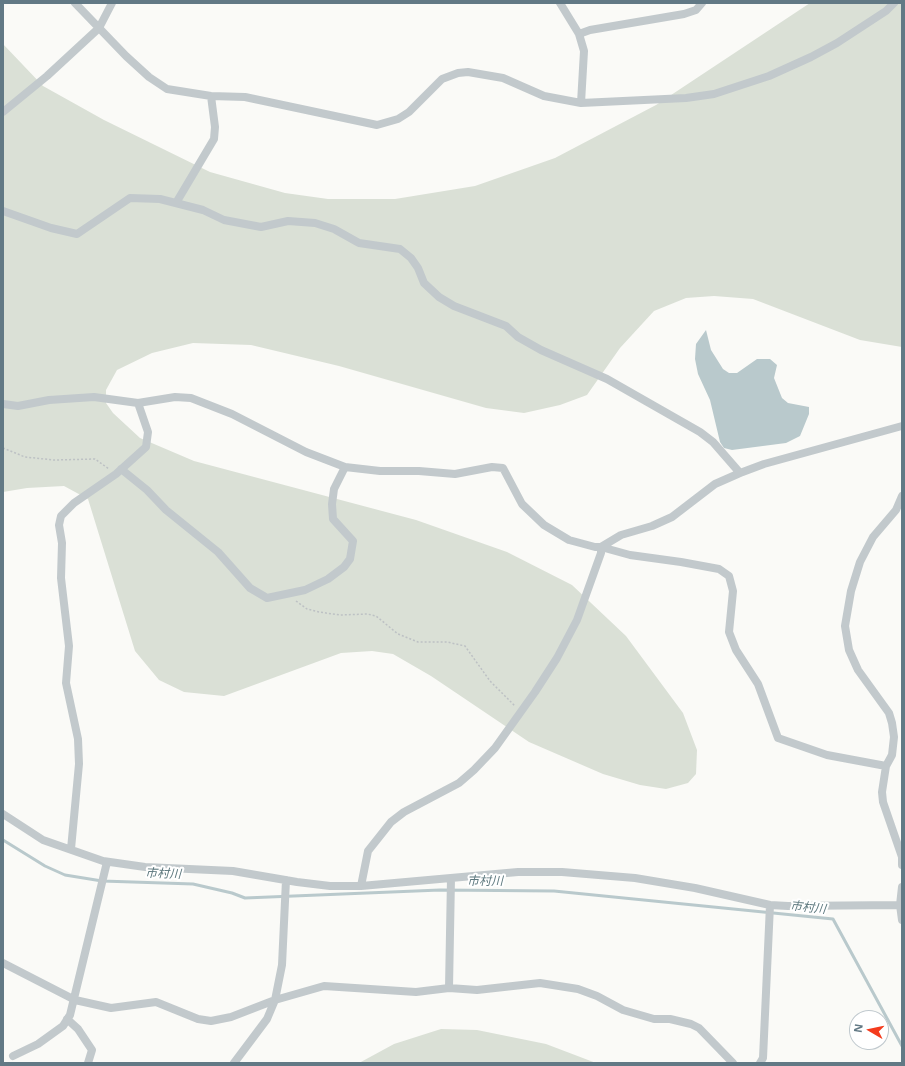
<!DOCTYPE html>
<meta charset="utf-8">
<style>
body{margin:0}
#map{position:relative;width:905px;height:1066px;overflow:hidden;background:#fafaf7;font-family:"Open Sans",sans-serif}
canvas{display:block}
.frame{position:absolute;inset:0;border:4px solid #627985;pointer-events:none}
.north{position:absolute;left:849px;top:1010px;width:40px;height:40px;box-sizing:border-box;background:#fff;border:1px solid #c0c9ce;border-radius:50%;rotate:279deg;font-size:11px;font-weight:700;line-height:16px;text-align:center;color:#627985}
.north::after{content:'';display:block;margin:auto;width:14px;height:18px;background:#f43b1d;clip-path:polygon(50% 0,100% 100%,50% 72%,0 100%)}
</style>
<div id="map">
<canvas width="905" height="1066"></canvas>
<div class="frame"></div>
<div class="north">N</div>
</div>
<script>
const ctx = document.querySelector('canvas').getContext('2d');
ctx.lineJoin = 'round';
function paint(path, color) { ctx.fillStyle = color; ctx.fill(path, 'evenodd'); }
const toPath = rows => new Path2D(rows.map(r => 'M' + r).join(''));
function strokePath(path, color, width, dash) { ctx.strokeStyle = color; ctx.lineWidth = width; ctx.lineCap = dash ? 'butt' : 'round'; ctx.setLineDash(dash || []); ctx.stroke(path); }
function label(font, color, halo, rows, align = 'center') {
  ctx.font = font + ' "Open Sans","Noto Sans JP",sans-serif'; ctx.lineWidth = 4; ctx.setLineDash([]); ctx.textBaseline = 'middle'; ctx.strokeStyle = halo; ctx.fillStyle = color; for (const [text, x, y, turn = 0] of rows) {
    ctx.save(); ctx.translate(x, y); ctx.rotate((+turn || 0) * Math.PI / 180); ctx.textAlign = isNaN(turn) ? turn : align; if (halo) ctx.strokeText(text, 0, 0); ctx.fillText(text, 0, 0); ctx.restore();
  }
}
paint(toPath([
 [810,3,902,3,902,347,860,340,753,299,714,296,686,298,654,311,620,348,587,395,560,405,524,413,486,408,339,366,251,345,193,343,152,353,117,370,106,390,106,403,113,413,140,438,194,461,416,520,507,552,572,585,626,636,683,713,697,750,696,774,688,783,666,789,640,785,603,774,529,742,431,676,393,654,372,651,341,653,224,696,184,692,159,680,135,651,88,499,64,486,27,488,3,492,3,44,43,86,104,120,210,172,285,193,328,199,395,199,475,186,555,158,656,105],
 [441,1029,477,1030,546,1044,596,1063,359,1063,394,1044]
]), '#dae0d6');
paint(toPath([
 [706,330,711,350,723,369,729,373,737,373,757,359,770,359,777,365,774,378,782,398,788,403,809,407,809,414,800,436,786,443,732,450,724,448,720,442,710,400,698,374,695,359,696,344]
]), '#b9c9cc');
strokePath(toPath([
 [3,840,45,866,65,875,102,881,193,884,232,893,245,898,440,890,554,891,833,919,902,1046]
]), '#b9c9cc', 3);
strokePath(toPath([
 [3,448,25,457,54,460,95,459,109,469],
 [296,601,307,609,319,612,340,615,367,614,376,616,398,634,418,642,447,642,465,646,490,681,515,706]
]), '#bdc1c4', 1.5, [2, 2]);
strokePath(toPath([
 [75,3,126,56,149,77,167,89,211,96,245,97,377,125,398,119,409,112,442,79,458,73,468,72,503,78,544,96,581,103,686,98,714,94,769,76,811,57,837,43,886,11,894,3],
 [560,3,579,34,584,51,581,103],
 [579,34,590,30,684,14,696,10,702,3],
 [3,112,47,76,99,28,112,3],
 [176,203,214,139,215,127,211,96],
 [3,211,51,228,77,234,130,198,160,199,203,210,224,220,261,227,288,221,315,223,334,229,359,243,400,249,411,258,418,268,424,283,439,297,454,306,506,326,518,337,541,350,607,379,700,432,713,442,740,473],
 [3,404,18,406,49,400,94,397,138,403,175,397,191,398,232,414,306,452,345,467,380,471,419,471,455,474,492,467,503,468,522,504,544,525,569,540,595,547,601,547,630,555,681,562,719,569,729,576,733,591,729,632,736,650,758,684,778,738,827,755,886,766],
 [121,469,147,490,166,510,218,552,250,588,267,598,305,590,328,579,344,567,350,559,353,541,333,519,332,504,334,489,345,467],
 [902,496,896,510,873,537,860,562,851,591,845,626,849,650,858,670,889,713,892,723,894,737,892,755,886,766,882,792,883,802,902,857,902,865],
 [601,547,621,535,652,526,672,517,715,484,740,473,764,464,902,426],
 [3,814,43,840,103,861,145,867,233,871,297,882,330,886,361,886,518,872,562,872,635,878,695,888,770,905,788,906,900,905],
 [71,849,79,764,78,739,66,683,69,646,61,578,62,543,59,525,61,516,74,503,116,474,146,447,148,432,138,403],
 [361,886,368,851,391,822,404,812,459,783,474,770,495,748,535,692,557,658,577,620,601,553,601,547],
 [902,887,900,905,902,920],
 [3,963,75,1000,111,1008,156,1002,198,1019,211,1021,231,1017,275,1000,324,986,416,992,449,988,477,990,540,983,578,989,597,996,623,1010,654,1019,670,1019,691,1024,699,1028,733,1063],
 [449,988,451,878],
 [67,1019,78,1029,92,1050,88,1063],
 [13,1056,38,1044,63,1026,70,1015,107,862],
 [234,1063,267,1019,275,1000,282,965,286,880],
 [760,1063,763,1058,770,905]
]), '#c2c9cc', 8);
label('italic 12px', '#5d787e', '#fff', [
 ["市村川",163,874,2],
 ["市村川",485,882],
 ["市村川",808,908,6]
]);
</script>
